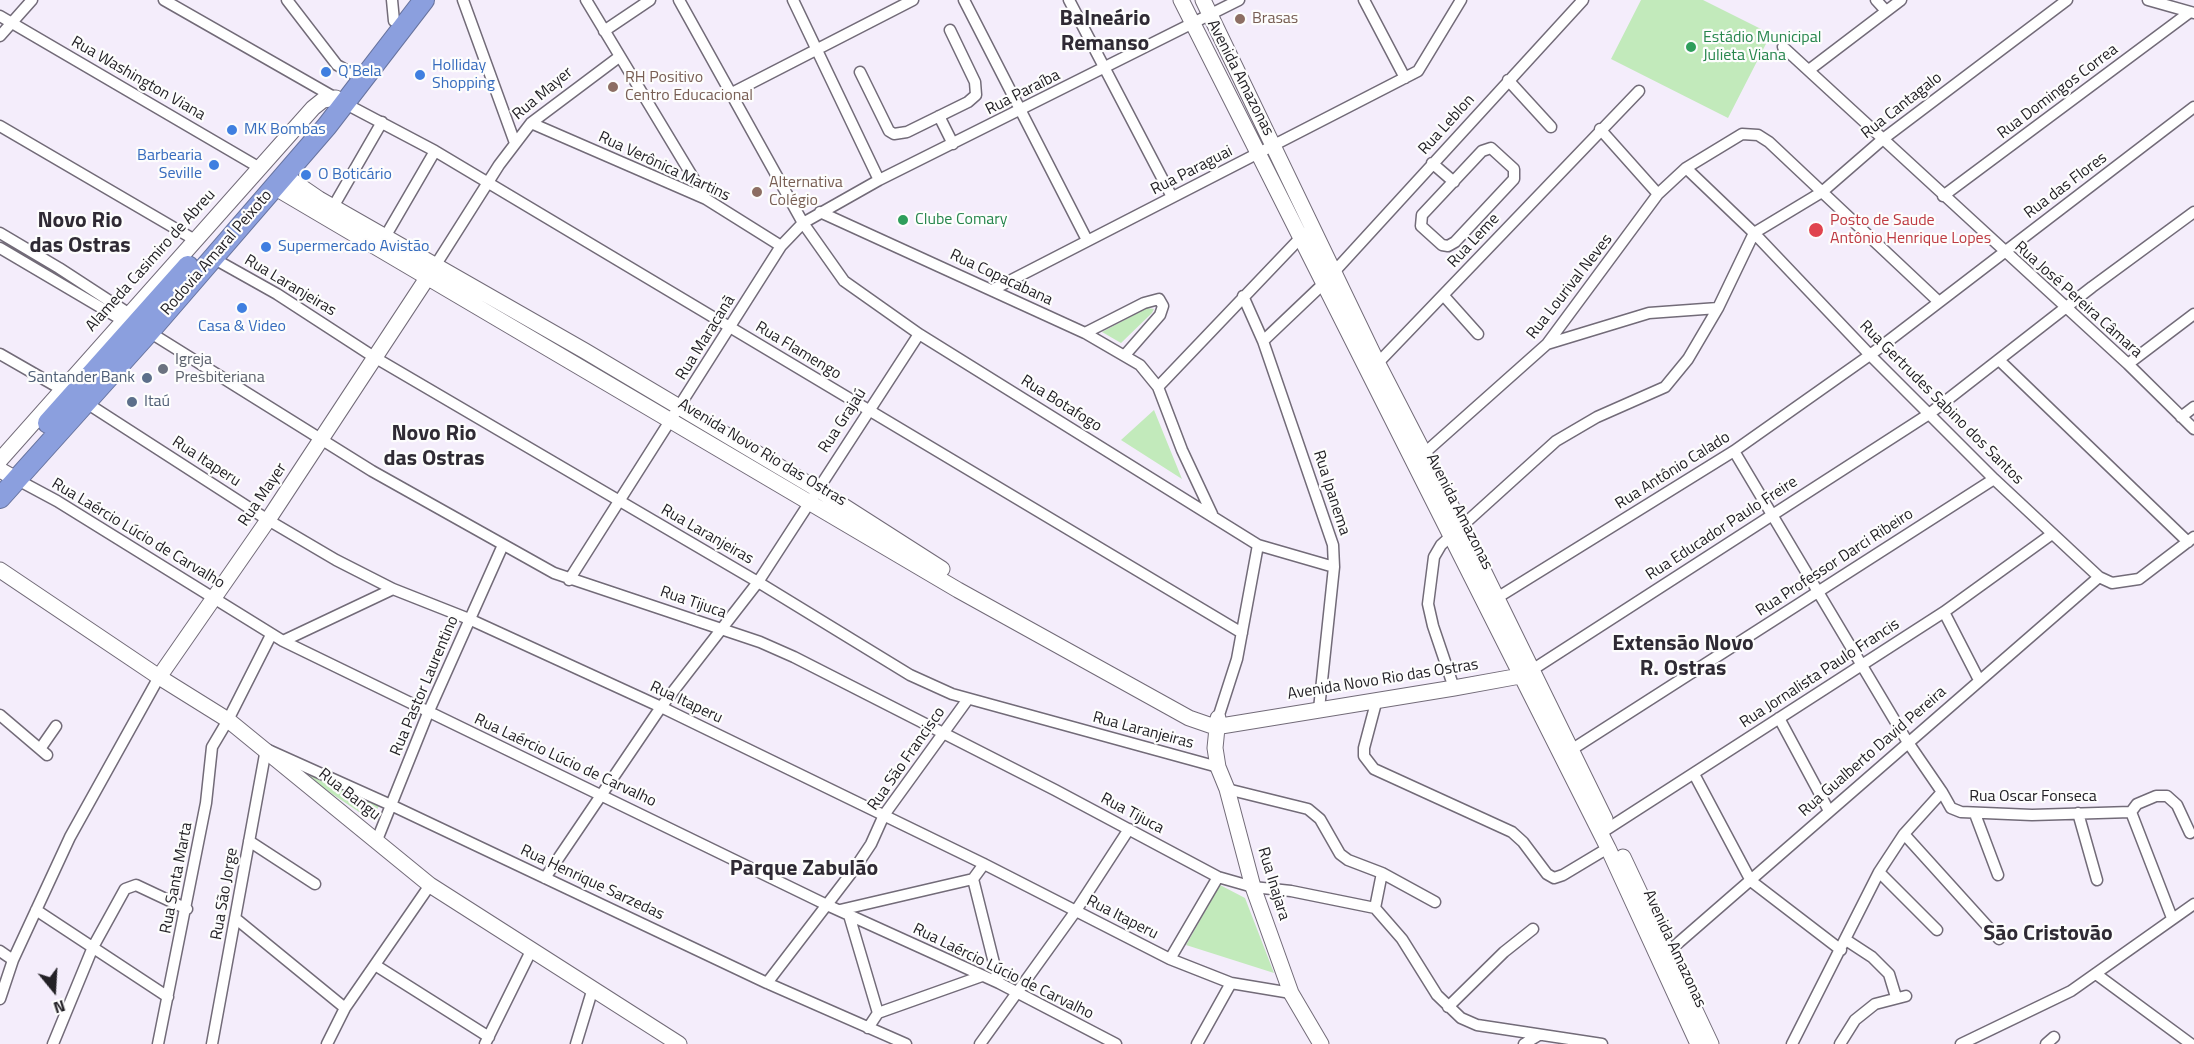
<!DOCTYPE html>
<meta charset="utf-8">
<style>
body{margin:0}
#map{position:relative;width:2194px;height:1044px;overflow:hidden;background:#f4edfb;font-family:"Titillium Web",sans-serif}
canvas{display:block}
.north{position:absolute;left:24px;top:960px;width:60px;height:60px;-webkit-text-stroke:4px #fdfdfd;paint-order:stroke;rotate:162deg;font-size:16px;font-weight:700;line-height:24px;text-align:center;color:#232126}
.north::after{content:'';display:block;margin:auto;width:21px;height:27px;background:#232126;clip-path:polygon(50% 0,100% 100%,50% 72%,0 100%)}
</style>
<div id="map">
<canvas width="2194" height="1044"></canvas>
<div class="north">N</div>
</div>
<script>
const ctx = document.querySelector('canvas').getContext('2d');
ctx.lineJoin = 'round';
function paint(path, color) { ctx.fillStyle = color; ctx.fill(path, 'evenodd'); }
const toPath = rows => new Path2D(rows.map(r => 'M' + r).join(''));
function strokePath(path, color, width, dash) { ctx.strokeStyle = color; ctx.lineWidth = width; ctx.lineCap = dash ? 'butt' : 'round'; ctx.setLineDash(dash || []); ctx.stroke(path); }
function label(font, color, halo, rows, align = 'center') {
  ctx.font = font + ' "Titillium Web",sans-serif'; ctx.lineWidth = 4.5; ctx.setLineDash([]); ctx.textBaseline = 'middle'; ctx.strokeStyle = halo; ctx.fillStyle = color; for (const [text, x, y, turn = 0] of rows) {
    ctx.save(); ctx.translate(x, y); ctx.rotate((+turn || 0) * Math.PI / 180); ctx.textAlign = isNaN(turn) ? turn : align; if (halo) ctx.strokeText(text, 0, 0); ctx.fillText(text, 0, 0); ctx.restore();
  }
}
paint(toPath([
 [1641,0,1703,0,1771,34,1728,118,1611,59],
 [1147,308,1154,309,1152,313,1121,343,1102,332],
 [1154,410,1182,479,1121,440],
 [295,769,379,806,371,820],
 [1220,885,1245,898,1274,973,1186,945]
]), '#c2eabb');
const street = toPath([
 [164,0,346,104,435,151,1242,633],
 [287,0,337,65,364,80],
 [392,0,394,21],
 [463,0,515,143],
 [586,0,706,199],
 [679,0,803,223,844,281,919,334,1258,545,1334,567],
 [793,0,879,180],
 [964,0,1087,240],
 [1069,0,1172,197],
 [1364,0,1405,78],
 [1876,0,1886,11],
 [2148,0,2194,13],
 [0,16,260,168],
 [604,31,650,0],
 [0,36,32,0],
 [1783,47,2128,364,2194,429],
 [1809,70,1901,0],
 [860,72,889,131,894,134,907,132,968,102,976,95,975,82,950,30],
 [1508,80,1551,127],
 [732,93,913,0],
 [939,116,953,144],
 [531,123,706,199,781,246],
 [0,126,195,240],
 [1600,129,1658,194],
 [1491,148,1514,169,1514,179,1455,242,1448,246,1442,245,1421,226,1422,215,1482,151,1491,148],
 [1432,163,1454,182],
 [1686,168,1754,233,1870,355,1994,479,2099,577,2112,583,2139,579,2194,537],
 [1943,196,2190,12],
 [333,207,382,122],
 [820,212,1085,333,1140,365,1158,387,1182,450,1212,514],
 [0,233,59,268,128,313],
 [385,237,435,151],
 [0,248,122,320],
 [211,257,277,294,374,357,758,582,910,675,952,694,1218,767],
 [435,266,499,165,531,123,619,57],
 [992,290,1418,71,1461,0],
 [1243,296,1263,341,1333,545,1334,567,1319,709],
 [1444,296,1478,334],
 [146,330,372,471,554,573,760,642,794,657,1055,790,1218,877,1253,887,1291,891,1375,908,1402,939,1437,995,1461,1018,1477,1025,1602,1044],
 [1085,333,1144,303,1159,299,1163,306,1160,315,1125,355],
 [1263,341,1323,284,1583,0],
 [1547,344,1649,313,1718,308],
 [0,354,61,389],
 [1999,360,2188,542],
 [2128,364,2194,314],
 [1375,366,1639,91],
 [1158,387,1305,233],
 [85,402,268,520,336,560,393,589,469,619,661,707,984,864,1170,959,1231,983,1291,993],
 [2181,417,2194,407],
 [1734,451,1907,741,1942,792],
 [1420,457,1547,344,1658,194,1686,168,1742,134,1758,135,1769,142,1939,302],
 [16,479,57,501,283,641,827,905,999,983,1116,1044],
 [569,580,781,246,803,223,879,180,1239,0],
 [1492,601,1734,451,1870,355,2194,107],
 [1944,612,1979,680],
 [283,641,393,589],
 [1532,670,1929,414,2092,287,2194,212],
 [1454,688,1433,626,1428,604,1434,557,1441,545,1556,441,1597,417,1665,387,1688,359,1718,308,1754,233,1822,192,1883,139,2067,0],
 [1377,699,1364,748,1364,756,1374,769,1512,832,1523,842,1547,874,1554,878,1563,875,1608,848],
 [0,715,47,755],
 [1218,718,1237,659,1258,545],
 [1779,718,1829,811],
 [40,749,56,726],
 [1571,750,1994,479],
 [1694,774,1751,881,1841,950],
 [1227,789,1308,809,1320,819,1340,854,1348,860,1382,873,1435,902],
 [2078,813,2097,880],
 [1975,814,1998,875],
 [1601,833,1944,612,2052,534],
 [1904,834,1999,939],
 [377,840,428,713,503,545],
 [249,841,315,884],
 [1879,872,1937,930],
 [545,878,661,707,758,582,919,334],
 [973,879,999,983],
 [1375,908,1382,873],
 [36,910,168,997],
 [840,910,973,879,984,864],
 [849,915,878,1013],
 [235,918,345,1008],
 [2172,918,2131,812,2137,804,2156,796,2167,796,2177,805,2190,833],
 [1846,940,1872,957,1889,974,1896,997],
 [0,951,13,960],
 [1669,951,2099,577],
 [1170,959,1218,877],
 [375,965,489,1037],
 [2096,974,2191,1044],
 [767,983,855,868,871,844,884,815,968,699],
 [0,999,13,960,70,837,159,677],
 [1448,1007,1504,952,1533,929],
 [868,1028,878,1013,982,976],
 [53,1044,93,947,125,889,136,885,187,909],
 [158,1044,206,803,212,747,228,720,271,635],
 [212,1044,266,749,393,806,767,983,906,1044],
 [327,1044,345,1008,430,885],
 [485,1044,532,949],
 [576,1044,593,988],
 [980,1044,1075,912,1129,829],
 [1197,1044,1231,983],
 [1524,1044,1539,1035],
 [1792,1044,1879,872,1904,834,1942,792,1951,808,1961,812,2032,815,2131,812],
 [1840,1044,1855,1020,1875,1004,1906,996],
 [1961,1044,2071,991,2194,904],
 [2046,1044,2054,1037]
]);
const secondary = toPath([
 [1181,0,1608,848,1698,1044],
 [1203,0,1378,364,1462,527,1605,819],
 [284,175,319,199,585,351,817,489,942,569],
 [274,187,958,590,1189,718,1215,727,1454,688,1520,676,1532,670],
 [0,460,313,108,323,100,336,98],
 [0,470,16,479],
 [0,570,159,677,228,720,430,885,679,1044],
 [159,677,268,520,433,269],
 [1218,718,1215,748,1218,767,1227,789,1253,887,1291,993,1321,1044],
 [1623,857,1711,1044]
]);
const highway = toPath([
 [48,423,188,266],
 [0,498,149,332,327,126,424,0]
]);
strokePath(street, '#726b78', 13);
strokePath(secondary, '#726b78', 17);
strokePath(highway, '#67739e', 22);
strokePath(street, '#fff', 10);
strokePath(secondary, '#fff', 15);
strokePath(highway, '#8b9fde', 20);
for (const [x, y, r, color] of [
 [1240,19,6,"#8d6e63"],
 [1691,47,6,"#2e9e5b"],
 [326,72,6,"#3f7fe0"],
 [420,75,6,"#3f7fe0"],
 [613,87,6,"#8d6e63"],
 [232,130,6,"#3f7fe0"],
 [214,165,6,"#3f7fe0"],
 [306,175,6,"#3f7fe0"],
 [757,192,6,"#8d6e63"],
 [903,220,6,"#2e9e5b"],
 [1816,230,8,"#e0444e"],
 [266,247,6,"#3f7fe0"],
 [242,308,6,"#3f7fe0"],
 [163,369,6,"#6b7280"],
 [147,378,6,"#5c6f8a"],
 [132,402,6,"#5c6f8a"]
]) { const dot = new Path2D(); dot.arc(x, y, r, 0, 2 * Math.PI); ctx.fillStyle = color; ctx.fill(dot); strokePath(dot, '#fdfdfd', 2); }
label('16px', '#785e54', '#fdfdfd', [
 ["Brasas",1252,19],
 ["RH Positivo",625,78],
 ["Centro Educacional",625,96],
 ["Alternativa",769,183],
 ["Colégio",769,201]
], 'left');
label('16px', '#27864d', '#fdfdfd', [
 ["Estádio Municipal",1703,38],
 ["Julieta Viana",1703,56],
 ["Clube Comary",915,220]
], 'left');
label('16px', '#366cbe', '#fdfdfd', [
 ["Holliday",432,66],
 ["Shopping",432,84],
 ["Q'Bela",338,72],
 ["MK Bombas",244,130],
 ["Barbearia",202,156,"right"],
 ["Seville",202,174,"right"],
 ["O Boticário",318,175],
 ["Supermercado Avistão",278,247],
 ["Casa & Video",242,327,"center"]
], 'left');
label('16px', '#232126', '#fdfdfd', [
 ["Avenida Amazonas",1240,78,63],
 ["Rua Washington Viana",138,79,30],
 ["Rua Domingos Correa",2058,92,-37],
 ["Rua Paraíba",1023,93,-27],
 ["Rua Mayer",543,94,-40],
 ["Rua Cantagalo",1902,106,-38],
 ["Rua Leblon",1447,125,-48],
 ["Rua Verônica Martins",664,167,25],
 ["Rua Paraguai",1192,171,-27],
 ["Rua das Flores",2066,186,-37],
 ["Rua Leme",1474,241,-47],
 ["Rodovia Amaral Peixoto",217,253,-49],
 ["Alameda Casimiro de Abreu",151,261,-48],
 ["Rua Copacabana",1001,278,25],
 ["Rua Laranjeiras",290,286,31],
 ["Rua Lourival Neves",1570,287,-52],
 ["Rua José Pereira Câmara",2078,300,42],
 ["Rua Maracanã",706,338,-58],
 ["Rua Flamengo",798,351,31],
 ["Rua Gertrudes Sabino dos Santos",1941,403,45],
 ["Rua Botafogo",1061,404,32],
 ["Rua Grajaú",843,421,-57],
 ["Avenida Novo Rio das Ostras",762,453,31],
 ["Rua Itaperu",206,462,33],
 ["Rua Antônio Calado",1673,471,-32],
 ["Rua Ipanema",1331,493,72],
 ["Rua Mayer",263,495,-56],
 ["Avenida Amazonas",1459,512,63],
 ["Rua Educador Paulo Freire",1722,529,-33],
 ["Rua Laércio Lúcio de Carvalho",138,534,31],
 ["Rua Laranjeiras",707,535,30],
 ["Rua Professor Darci Ribeiro",1835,563,-33],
 ["Rua Tijuca",693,603,19],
 ["Rua Jornalista Paulo Francis",1820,674,-33],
 ["Avenida Novo Rio das Ostras",1383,680,-9],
 ["Rua Pastor Laurentino",425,686,-67],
 ["Rua Itaperu",686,703,25],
 ["Rua Laranjeiras",1143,731,15],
 ["Rua Gualberto David Pereira",1873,752,-41],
 ["Rua São Francisco",907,759,-55],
 ["Rua Laércio Lúcio de Carvalho",565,761,25],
 ["Rua Bangu",349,795,38],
 ["Rua Oscar Fonseca",2033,797],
 ["Rua Tijuca",1132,814,28],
 ["Rua Santa Marta",177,878,-79],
 ["Rua Henrique Sarzedas",592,883,25],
 ["Rua Inajara",1273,884,73],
 ["Rua São Jorge",225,894,-80],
 ["Rua Itaperu",1122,918,27],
 ["Avenida Amazonas",1674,949,65],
 ["Rua Laércio Lúcio de Carvalho",1003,972,26]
]);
label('16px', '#be3a42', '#fdfdfd', [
 ["Posto de Saude",1830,221],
 ["Antônio Henrique Lopes",1830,239]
], 'left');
label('16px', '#5b616d', '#fdfdfd', [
 ["Igreja",175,360],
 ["Presbiteriana",175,378]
], 'left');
label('16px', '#4e5e75', '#fdfdfd', [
 ["Santander Bank",135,378],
 ["Itaú",144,402,"left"]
], 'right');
label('bold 22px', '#2f2a34', '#fdfdfd', [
 ["Balneário",1105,20],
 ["Remanso",1105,45],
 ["Novo Rio",80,222],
 ["das Ostras",80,247],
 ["Novo Rio",434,435],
 ["das Ostras",434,460],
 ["Extensão Novo",1683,645],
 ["R. Ostras",1683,670],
 ["Parque Zabulão",804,870],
 ["São Cristovão",2048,935]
]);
</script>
